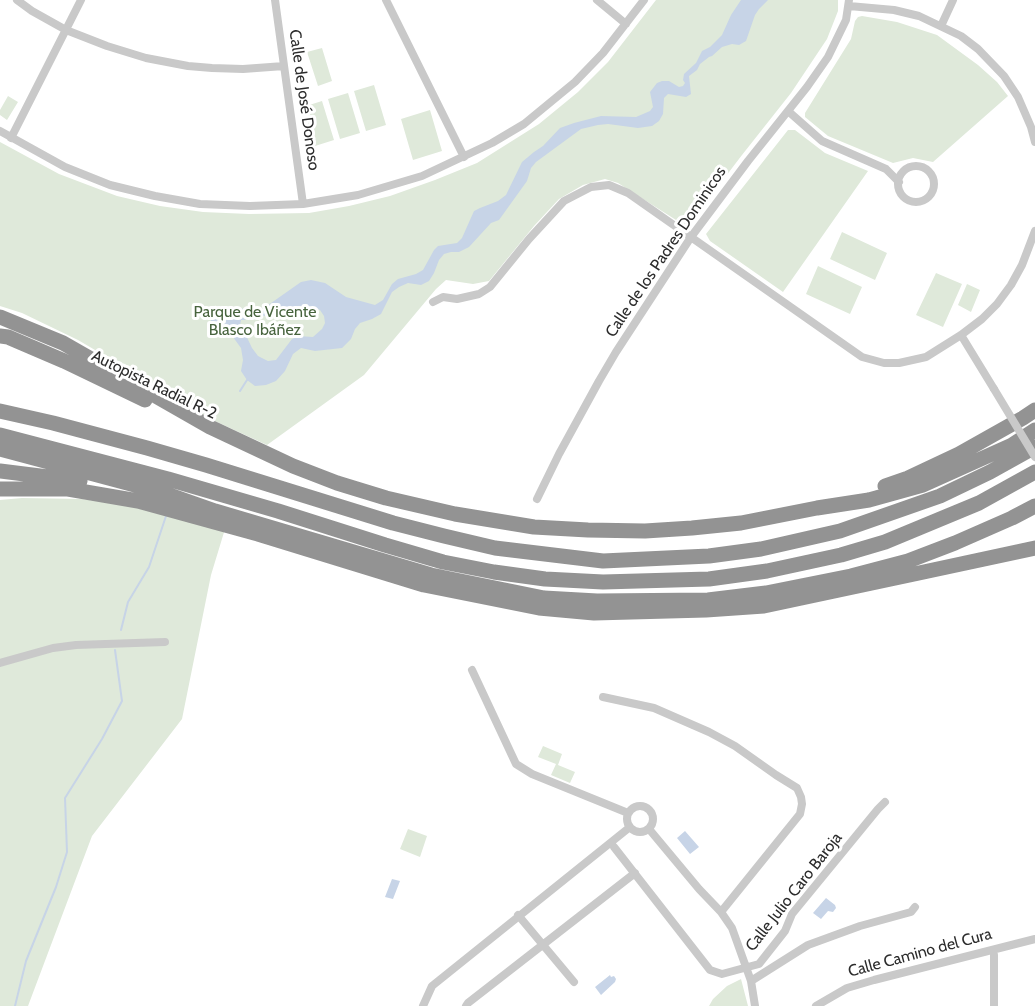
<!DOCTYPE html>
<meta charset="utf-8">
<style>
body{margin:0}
canvas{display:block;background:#fff}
</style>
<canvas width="1035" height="1006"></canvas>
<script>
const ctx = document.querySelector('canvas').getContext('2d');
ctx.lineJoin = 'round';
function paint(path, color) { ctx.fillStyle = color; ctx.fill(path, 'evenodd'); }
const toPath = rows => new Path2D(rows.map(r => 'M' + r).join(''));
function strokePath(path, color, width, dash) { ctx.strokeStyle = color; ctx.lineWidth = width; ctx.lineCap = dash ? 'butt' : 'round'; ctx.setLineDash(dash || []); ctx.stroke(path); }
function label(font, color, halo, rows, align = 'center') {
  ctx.font = font + ' Cabin,sans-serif'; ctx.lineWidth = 6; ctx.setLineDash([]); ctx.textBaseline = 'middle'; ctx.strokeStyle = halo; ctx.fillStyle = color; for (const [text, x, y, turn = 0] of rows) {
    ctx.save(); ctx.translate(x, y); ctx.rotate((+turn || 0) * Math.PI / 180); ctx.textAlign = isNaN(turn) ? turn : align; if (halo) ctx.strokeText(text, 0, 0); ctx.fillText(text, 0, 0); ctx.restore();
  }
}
paint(toPath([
 [656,0,838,0,838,11,827,39,791,93,742,155,687,227,618,183,605,179,583,185,559,199,534,226,489,281,473,284,446,280,436,289,364,375,267,445,204,416,146,380,78,340,22,313,0,306,0,142,59,174,117,196,160,206,203,212,249,214,309,213,349,206,390,196,435,180,477,163,539,124,578,92,608,62],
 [862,16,897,22,937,35,978,65,997,82,1008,96,933,162,913,158,893,163,828,136,805,117,805,113,851,39,855,21,858,17],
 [322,48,332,81,318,86,307,52],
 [374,85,386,125,366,131,354,91],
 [348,93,360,133,340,139,328,99],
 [8,96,18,102,7,120,0,115,0,110],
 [322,101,334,140,315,146,303,107],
 [430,110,442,151,413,160,401,119],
 [788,130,795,130,825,153,868,171,783,292,710,241,706,234],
 [842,232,887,253,875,280,830,259],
 [818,266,862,287,850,314,806,294],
 [936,273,962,284,943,327,916,315],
 [967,284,980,290,971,312,958,305],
 [22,498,82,499,151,508,225,529,211,575,182,719,92,836,28,1006,0,1006,0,500],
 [543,746,562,754,558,765,575,772,570,783,551,775,556,764,538,757],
 [408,829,427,836,420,857,400,849],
 [741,979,748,1006,709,1006,713,999,727,986]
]), '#dfe9da');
paint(toPath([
 [741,0,768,0,759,9,755,15,746,41,739,45,732,44,722,47,712,56,709,57,700,64,697,70,689,76,691,94,686,97,668,94,664,98,663,114,659,121,652,126,638,128,608,124,598,125,581,129,536,162,531,168,527,181,499,220,491,223,469,247,459,252,451,252,444,254,439,260,434,273,429,281,421,285,408,283,399,287,392,292,381,314,372,319,360,323,355,329,351,339,342,348,315,351,301,348,293,354,285,371,276,381,266,385,255,386,247,380,241,371,243,360,241,348,233,337,213,326,209,315,210,310,218,308,252,309,264,308,301,282,311,280,325,283,346,297,375,305,383,300,392,284,398,279,416,274,423,270,434,250,438,246,457,243,462,238,474,211,480,208,498,201,506,195,522,162,534,152,543,146,560,128,574,123,601,116,636,117,650,111,653,107,650,92,657,83,662,81,669,81,679,87,683,86,685,83,683,80,684,74,696,63,702,51,710,47,722,35,731,15],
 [299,306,313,307,320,310,324,316,325,323,322,329,313,337,298,336,292,339,276,360,268,361,258,356,252,348,243,329,240,325,241,320,253,319],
 [685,831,699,847,690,854,677,838],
 [392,879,400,881,393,899,385,897],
 [826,898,835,905,836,908,833,912,828,911,821,919,813,913],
 [610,975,611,977,614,976,616,979,615,982,601,995,595,987]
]), '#c7d4e7');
strokePath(toPath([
 [240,391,247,380,249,379],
 [121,630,128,602,149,567,166,516],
 [15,1006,26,961,56,887,67,852,65,798,102,739,122,701,115,650]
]), '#c7d4e7', 2);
strokePath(toPath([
 [17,0,32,11,66,30,107,46,146,58,188,66,212,68,243,69,284,66],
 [275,0,303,204],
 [386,0,464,157],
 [597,0,626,24],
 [849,6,894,10,919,16,961,36,978,49,1004,76,1018,97,1031,127,1035,142],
 [941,26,953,0],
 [788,111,822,141,886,169,899,182],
 [0,131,65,167,110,185,155,196,200,204,250,206,303,204,358,195,422,176,492,143,524,124,575,82,603,53,644,0],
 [11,138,81,0],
 '898 184a18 18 0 1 1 36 0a18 18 0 1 1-36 0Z',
 [433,302,443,297,457,299,479,294,490,287,529,239,564,201,591,187,609,185,628,193,862,357,884,363,899,363,926,357,961,335,982,319,997,304,1011,285,1022,265,1035,231],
 [961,335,994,389],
 [537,499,559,454,599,381,616,352,691,237,748,161,807,87,828,57,846,20,849,0],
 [0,663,53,648,76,645,165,642],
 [472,670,516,764,532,774,628,813],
 [603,697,654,708,709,732,735,746,776,775,797,788,801,797,802,804,800,814,721,912],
 '627 819a13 13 0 1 1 26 0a13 13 0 1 1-26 0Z',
 [649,829,699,889,721,912,732,928,751,981,755,1006],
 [614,847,710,970,722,974,759,964,785,931,792,914,878,809,885,802],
 [518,915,574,982],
 [994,955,994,1006],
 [751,981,808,945,860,926,911,912,915,907],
 [423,1006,432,986,630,827],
 [466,1006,468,1003,635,873],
 [816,1006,847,988,874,980,1035,939]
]), '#c9c9c9', 8);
strokePath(toPath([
 [0,317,63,343,210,427,293,466,337,483,386,498,455,514,534,527,588,530,645,531,692,528,741,523,817,508,869,500,923,485,1012,445,1035,430],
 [0,336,8,337,64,361,145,400],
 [0,411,53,423,147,448,206,465,393,523,444,536,495,548,603,561,709,556,761,549,840,531,940,496,990,472,1035,447],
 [0,435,168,479,278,511,385,545,443,562,494,572,545,579,603,582,709,579,767,571,841,555,885,542,979,503,1035,472],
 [0,449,161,492,215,511,431,575,544,598,597,601,708,600,766,593,851,576,908,561,955,543,1012,518,1035,506],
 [0,471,80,481],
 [885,486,908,478,959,454,1023,418,1035,410],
 [0,489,68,489,138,501,258,534,424,585,539,608,594,613,706,610,764,606,919,573,1035,548]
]), '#939393', 15);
strokePath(toPath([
 [994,389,1035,457]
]), '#c9c9c9', 8);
label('16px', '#2c2c2c', '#fff', [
 ["Calle de José Donoso",304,100,82],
 ["Calle de los Padres Dominicos",666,252,-56],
 ["Autopista Radial R-2",154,385,26],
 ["Calle Julio Caro Baroja",794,892,-52],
 ["Calle Camino del Cura",920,953,-15]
]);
label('16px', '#47633d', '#fff', [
 ["Parque de Vicente",255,312],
 ["Blasco Ibáñez",255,330]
]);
</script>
